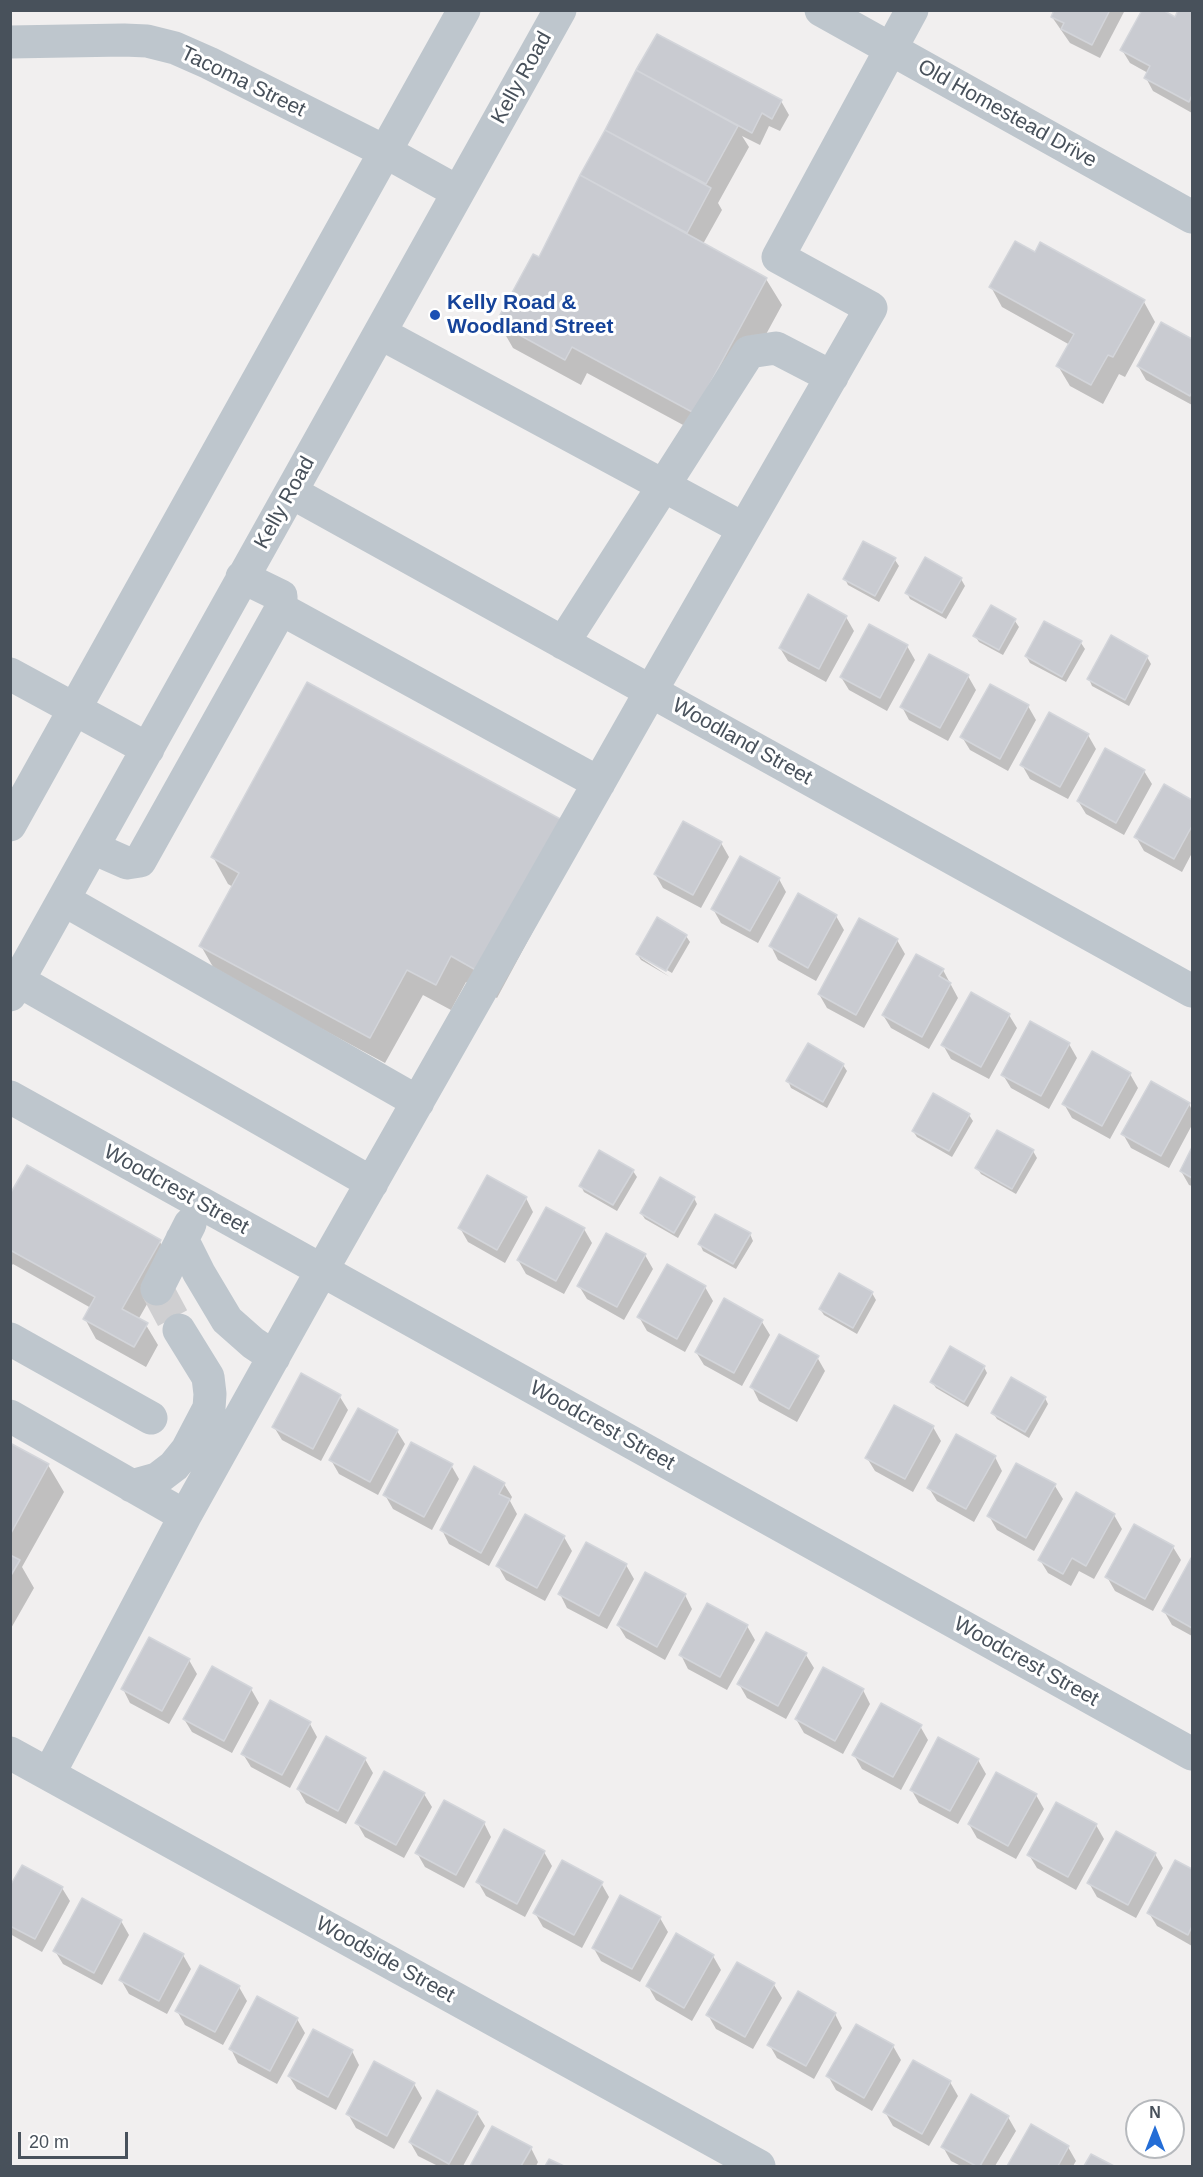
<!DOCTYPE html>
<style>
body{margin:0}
#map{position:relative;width:1203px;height:2177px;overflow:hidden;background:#f1efef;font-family:Helvetica,sans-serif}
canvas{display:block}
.frame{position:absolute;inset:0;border:12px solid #48515b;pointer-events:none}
.north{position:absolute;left:1125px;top:2099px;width:60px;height:60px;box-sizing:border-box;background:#fff;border:2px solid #b6b9bd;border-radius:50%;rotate:0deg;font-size:16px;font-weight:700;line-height:24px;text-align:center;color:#48515b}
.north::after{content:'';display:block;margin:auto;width:21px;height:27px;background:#246dd6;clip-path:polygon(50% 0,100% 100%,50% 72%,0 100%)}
.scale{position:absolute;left:18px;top:2132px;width:110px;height:27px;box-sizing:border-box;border:3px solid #48515b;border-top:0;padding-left:8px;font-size:18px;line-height:21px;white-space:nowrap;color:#48515b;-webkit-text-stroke:4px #fff;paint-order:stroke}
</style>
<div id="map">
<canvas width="1203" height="2177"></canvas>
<div class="frame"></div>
<div class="north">N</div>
<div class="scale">20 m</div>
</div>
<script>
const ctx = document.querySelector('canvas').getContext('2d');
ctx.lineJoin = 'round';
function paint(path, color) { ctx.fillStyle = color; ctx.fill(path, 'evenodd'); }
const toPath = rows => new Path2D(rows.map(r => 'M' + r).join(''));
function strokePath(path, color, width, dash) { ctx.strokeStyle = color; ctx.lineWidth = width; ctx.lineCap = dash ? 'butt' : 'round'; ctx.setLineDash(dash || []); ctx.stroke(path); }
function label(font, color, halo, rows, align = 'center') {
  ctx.font = font + ' Helvetica,sans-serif'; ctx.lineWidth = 6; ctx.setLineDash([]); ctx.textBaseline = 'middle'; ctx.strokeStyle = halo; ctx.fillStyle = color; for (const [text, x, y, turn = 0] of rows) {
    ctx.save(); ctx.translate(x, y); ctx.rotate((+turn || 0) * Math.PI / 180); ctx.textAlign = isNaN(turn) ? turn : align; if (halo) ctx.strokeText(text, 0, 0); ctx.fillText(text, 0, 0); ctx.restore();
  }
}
paint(toPath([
 [1056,10,1125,10,1100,58,1070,43,1052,17],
 [1180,10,1192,10,1192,113,1153,91,1146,78,1148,73,1130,63,1122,50,1175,19],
 [638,71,781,101,789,115,780,131,769,126,760,145,742,136,749,147,718,203,722,210,703,244,766,279,782,305,709,439,587,373,581,385,513,348,498,322,540,259],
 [1035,254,1144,302,1155,322,1125,377,1119,374,1103,404,1070,386,1058,366,1070,345,1002,307,991,287],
 [1162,324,1192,341,1192,405,1146,380,1138,366],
 [864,543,895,560,899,566,879,602,848,585,845,579],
 [961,579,965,586,946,619,910,599,907,593],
 [846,617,854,631,826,682,788,661,780,648],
 [1015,621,1019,627,1003,655,979,642,975,636],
 [1081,643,1085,649,1066,682,1030,663,1026,656],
 [907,646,915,660,887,711,849,690,841,677],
 [1147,657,1151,664,1129,706,1092,686,1089,679],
 [968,676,976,690,948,741,909,720,902,707],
 [1028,706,1036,720,1008,771,970,750,962,737],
 [1088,735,1096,749,1068,799,1030,779,1022,765],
 [1144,771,1152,784,1124,835,1086,814,1078,801],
 [1164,786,1192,802,1192,853,1182,872,1144,851,1136,837],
 [721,843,729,857,701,908,663,888,655,874],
 [578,848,497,998,466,982,451,1010,423,995,385,1063,216,972,201,946,233,887,228,884,213,857],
 [779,879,786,892,758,943,721,923,713,909],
 [836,916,844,930,816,981,778,960,771,946],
 [686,936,690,942,672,973,641,955,641,958,670,977,641,960,637,954],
 [897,940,905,954,864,1028,827,1008,819,994],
 [943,970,958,998,929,1049,891,1028,883,1015],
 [1009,1015,1017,1028,989,1079,951,1059,943,1045],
 [1069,1044,1077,1058,1049,1109,1011,1088,1003,1075],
 [843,1065,847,1071,827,1108,791,1088,788,1081],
 [1130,1074,1138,1088,1110,1139,1072,1118,1064,1104],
 [1189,1104,1192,1110,1192,1125,1169,1168,1131,1148,1123,1134],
 [969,1115,973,1121,952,1157,917,1137,913,1131],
 [1192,1150,1192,1186,1189,1185,1181,1171],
 [1033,1151,1037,1158,1016,1194,981,1174,977,1168],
 [633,1171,637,1177,617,1211,584,1192,581,1186],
 [10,1198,160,1242,171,1262,138,1320,146,1325,158,1345,146,1367,96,1339,85,1319,91,1308,13,1264,10,1267],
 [526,1198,533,1212,505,1263,468,1242,460,1228],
 [694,1198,697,1204,678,1238,645,1219,641,1213],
 [546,1209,584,1229,592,1243,564,1294,526,1274,518,1260],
 [750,1234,753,1241,736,1269,703,1251,700,1244],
 [645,1255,653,1269,624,1320,587,1299,579,1286],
 [705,1287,713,1301,685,1352,647,1331,639,1317],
 [872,1293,876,1300,857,1334,824,1315,820,1309],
 [725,1300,762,1322,770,1335,742,1386,704,1365,696,1352],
 [817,1357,825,1371,797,1422,759,1401,752,1387],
 [984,1367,987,1373,968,1407,936,1388,932,1382],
 [301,1376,340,1397,348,1410,321,1461,282,1440,274,1427],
 [1045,1398,1048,1404,1029,1438,997,1419,993,1413],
 [933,1427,941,1441,913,1492,875,1471,867,1458],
 [397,1431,405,1444,378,1495,339,1474,331,1460],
 [10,1445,48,1465,64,1492,22,1567,34,1588,10,1630],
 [995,1457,1002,1471,974,1522,937,1501,929,1488],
 [451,1465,459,1479,432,1530,393,1509,385,1495],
 [504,1484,512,1497,510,1501,517,1514,489,1566,449,1544,442,1530],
 [1055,1486,1063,1499,1034,1551,997,1530,989,1516],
 [1076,1494,1114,1515,1122,1529,1094,1579,1079,1571,1071,1586,1048,1573,1040,1560],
 [564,1537,572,1551,545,1601,506,1580,498,1566],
 [1173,1547,1181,1560,1153,1611,1115,1591,1107,1577],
 [1192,1560,1192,1636,1172,1625,1164,1611],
 [626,1565,634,1579,607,1629,567,1608,560,1594],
 [685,1595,692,1609,665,1660,626,1638,618,1625],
 [747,1626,755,1640,727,1690,688,1669,681,1655],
 [806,1655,814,1668,786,1719,747,1698,739,1684],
 [189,1660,197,1674,169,1724,130,1703,123,1689],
 [212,1668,251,1689,259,1703,232,1753,192,1732,184,1719],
 [863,1690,870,1704,843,1754,804,1733,796,1719],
 [310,1724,317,1737,290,1788,251,1767,243,1754],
 [920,1726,928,1740,901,1790,862,1769,854,1755],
 [365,1759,373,1773,346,1824,306,1803,298,1789],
 [978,1760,986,1774,958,1824,919,1803,911,1789],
 [424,1794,432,1807,404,1858,365,1837,357,1823],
 [1036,1795,1044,1809,1016,1859,977,1838,969,1824],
 [484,1823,491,1837,464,1888,425,1867,417,1853],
 [1096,1825,1104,1839,1076,1890,1037,1868,1029,1855],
 [544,1852,552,1866,525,1917,486,1896,478,1882],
 [1155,1854,1163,1868,1136,1918,1097,1897,1089,1883],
 [1176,1862,1192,1871,1192,1946,1157,1926,1149,1913],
 [601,1883,609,1897,582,1948,543,1927,535,1913],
 [62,1888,70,1901,42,1952,10,1934,10,1890],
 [660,1918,668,1932,640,1982,601,1961,593,1947],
 [121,1921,129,1935,102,1985,63,1964,55,1951],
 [183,1955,191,1969,167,2014,129,1994,121,1980],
 [713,1956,721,1970,692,2021,656,2000,648,1986],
 [774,1985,782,1998,753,2049,716,2029,708,2015],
 [239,1987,247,2001,223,2045,185,2025,177,2011],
 [835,2014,842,2028,814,2079,777,2058,769,2044],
 [297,2019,305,2033,277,2084,238,2063,231,2049],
 [893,2046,901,2060,872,2111,836,2090,828,2076],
 [352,2051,359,2065,336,2110,297,2089,289,2076],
 [950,2082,958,2096,929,2146,893,2126,885,2112],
 [414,2084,422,2098,394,2149,356,2128,348,2114],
 [477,2113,485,2126,463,2166,438,2166,418,2156,410,2142],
 [1008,2117,1016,2131,995,2166,961,2166,951,2161,943,2147],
 [1032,2126,1068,2147,1076,2161,1073,2166,1009,2166],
 [492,2128,531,2148,538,2162,536,2166,472,2166]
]), '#0003');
const building = toPath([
 [1054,10,1110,10,1092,45,1061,29,1064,23,1051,17,1054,10],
 [1142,10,1163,10,1175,17,1178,10,1192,10,1192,95,1189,102,1144,78,1150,66,1120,50,1142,10],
 [657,34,782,100,772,119,762,113,752,133,636,70,657,34],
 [636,70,738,126,706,184,605,130,636,70],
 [605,130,711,188,687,233,580,175,605,130],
 [580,175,767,278,694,413,572,347,565,360,496,322,533,254,539,257,580,175],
 [1015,241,1035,252,1040,242,1145,300,1113,357,1108,355,1091,385,1056,366,1074,334,989,287,1015,241],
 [1161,322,1192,339,1192,392,1190,396,1137,366,1161,322],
 [863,541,896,558,875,596,843,579,863,541],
 [925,557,962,578,942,613,905,593,925,557],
 [808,594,847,616,819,669,779,648,808,594],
 [991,605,1016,619,999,650,973,636,991,605],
 [1044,621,1082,641,1062,677,1025,656,1044,621],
 [869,624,908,645,880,698,840,677,869,624],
 [1111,635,1148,656,1125,700,1087,679,1111,635],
 [929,654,969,675,940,728,900,707,929,654],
 [307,682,564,821,481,973,451,956,436,985,407,970,370,1038,199,946,239,873,211,857,307,682],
 [990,684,1029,705,1000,759,960,737,990,684],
 [1049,712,1089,734,1060,787,1020,765,1049,712],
 [1105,748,1145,770,1116,823,1077,801,1105,748],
 [1164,784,1192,800,1192,826,1174,859,1134,837,1164,784],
 [683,821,722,842,693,895,654,874,683,821],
 [740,856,780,878,750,931,711,909,740,856],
 [798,893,837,915,808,968,769,946,798,893],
 [657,917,687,935,666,971,636,954,657,917],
 [859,918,898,939,856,1015,818,994,859,918],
 [916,954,944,969,939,976,951,983,922,1037,882,1015,916,954],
 [971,992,1010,1014,981,1067,941,1045,971,992],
 [1030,1021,1070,1043,1041,1096,1001,1075,1030,1021],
 [808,1043,844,1064,823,1102,786,1081,808,1043],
 [1092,1051,1131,1073,1102,1126,1062,1104,1092,1051],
 [1151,1081,1190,1103,1161,1156,1121,1134,1151,1081],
 [933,1093,970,1114,949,1151,912,1131,933,1093],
 [997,1130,1034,1150,1012,1189,975,1168,997,1130],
 [1192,1147,1192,1178,1180,1171,1192,1147],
 [599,1150,634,1170,613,1205,579,1186,599,1150],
 [27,1165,161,1240,122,1309,148,1323,134,1347,83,1319,95,1297,10,1250,10,1194,27,1165],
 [487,1175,527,1197,497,1250,458,1228,487,1175],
 [660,1177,695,1197,674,1233,640,1213,660,1177],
 [546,1207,585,1228,556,1281,517,1260,546,1207],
 [715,1214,751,1233,733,1264,698,1244,715,1214],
 [606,1233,646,1254,617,1307,577,1286,606,1233],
 [667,1264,706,1286,677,1339,637,1317,667,1264],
 [839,1273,873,1292,853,1328,819,1309,839,1273],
 [724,1298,763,1320,734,1373,695,1352,724,1298],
 [779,1334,819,1356,789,1409,750,1387,779,1334],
 [950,1346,985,1366,964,1402,930,1382,950,1346],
 [301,1373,341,1395,313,1449,272,1427,301,1373],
 [1011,1377,1046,1397,1025,1432,991,1413,1011,1377],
 [894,1405,934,1426,905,1479,865,1458,894,1405],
 [358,1408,398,1430,370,1482,329,1460,358,1408],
 [956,1434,996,1456,966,1509,927,1488,956,1434],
 [411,1442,453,1464,424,1517,383,1495,411,1442],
 [10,1443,49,1464,10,1535,10,1443],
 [1016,1463,1056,1484,1026,1538,987,1516,1016,1463],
 [474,1466,505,1483,499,1494,510,1499,481,1553,440,1530,474,1466],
 [1076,1492,1115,1514,1086,1566,1072,1558,1063,1574,1038,1560,1076,1492],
 [525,1514,565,1536,537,1588,496,1566,525,1514],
 [1134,1524,1174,1546,1145,1599,1105,1577,1134,1524],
 [586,1542,627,1564,599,1616,558,1594,586,1542],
 [10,1555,20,1560,10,1577,10,1555],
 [1191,1558,1192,1559,1192,1628,1162,1611,1191,1558],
 [645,1572,686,1594,657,1647,617,1625,645,1572],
 [707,1603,748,1625,720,1677,679,1655,707,1603],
 [766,1632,807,1653,778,1706,737,1684,766,1632],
 [149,1637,190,1659,162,1711,121,1689,149,1637],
 [212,1666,252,1688,224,1741,183,1719,212,1666],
 [823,1667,864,1689,835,1741,795,1719,823,1667],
 [270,1700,311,1722,282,1775,241,1754,270,1700],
 [881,1703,922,1725,893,1777,852,1755,881,1703],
 [326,1736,366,1758,338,1811,297,1789,326,1736],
 [938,1737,979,1759,950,1811,910,1790,938,1737],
 [384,1771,425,1793,396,1845,355,1823,384,1771],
 [996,1772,1037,1794,1008,1846,968,1824,996,1772],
 [444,1800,485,1822,456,1875,415,1853,444,1800],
 [1056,1802,1097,1824,1068,1877,1027,1855,1056,1802],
 [504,1829,545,1851,517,1904,476,1882,504,1829],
 [1116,1831,1156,1853,1128,1905,1087,1883,1116,1831],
 [562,1860,603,1882,574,1935,533,1913,562,1860],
 [1175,1860,1192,1869,1192,1926,1188,1935,1147,1913,1175,1860],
 [22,1865,63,1887,35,1939,10,1926,10,1886,22,1865],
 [620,1895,661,1917,632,1969,592,1948,620,1895],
 [82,1898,122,1920,94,1973,53,1951,82,1898],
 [144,1933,184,1954,159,2001,119,1980,144,1933],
 [676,1933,714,1955,684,2008,646,1986,676,1933],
 [737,1962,775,1983,745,2037,706,2015,737,1962],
 [200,1965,240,1986,215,2032,175,2011,200,1965],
 [798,1991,836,2013,806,2066,767,2045,798,1991],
 [257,1996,298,2018,270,2071,229,2049,257,1996],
 [856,2024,894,2045,864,2098,826,2076,856,2024],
 [313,2029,353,2050,328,2097,288,2076,313,2029],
 [913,2060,951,2081,922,2134,883,2112,913,2060],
 [374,2061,415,2083,387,2136,346,2114,374,2061],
 [437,2090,478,2112,449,2164,409,2142,437,2090],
 [971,2094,1009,2116,980,2166,976,2166,941,2147,971,2094],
 [1031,2124,1069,2146,1058,2166,1007,2166,1031,2124],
 [492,2126,532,2147,521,2166,470,2166,492,2126],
 [1091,2154,1114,2166,1084,2166,1091,2154],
 [549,2159,564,2166,545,2166,549,2159]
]);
paint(building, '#c9cbd1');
strokePath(building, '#d3d5da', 1.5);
strokePath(toPath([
 [157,1289,179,1330]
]), '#cfcfd1', 33, [33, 16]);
strokePath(toPath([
 [821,10,1192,217],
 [10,42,124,40,147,41,175,48,209,63,386,152,458,192],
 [380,333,744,529],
 [291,492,1192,991],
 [281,609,599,783],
 [563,643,749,352,776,348,832,377],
 [10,674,148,749],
 [10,825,464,10],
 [93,848,127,863,140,861,281,609,281,596,242,577],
 [64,900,418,1102],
 [19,981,372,1183],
 [10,995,560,10],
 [10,1097,1192,1754],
 [182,1239,199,1273,227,1320,253,1343,274,1357],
 [157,1289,190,1224],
 [10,1339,151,1418],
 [10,1416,185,1516],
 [132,1486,157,1479,174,1466,187,1450,209,1408,210,1394,208,1377,179,1330],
 [10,1753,759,2166],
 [49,1774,185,1516,322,1270,651,691,871,308,778,257,912,10]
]), '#bec6cd', 33);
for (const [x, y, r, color] of [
 [435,315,6,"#1a4fb4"]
]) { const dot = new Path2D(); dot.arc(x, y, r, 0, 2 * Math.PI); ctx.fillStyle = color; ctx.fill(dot); strokePath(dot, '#fff', 2); }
label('21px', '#48515b', '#fff', [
 ["Kelly Road",522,78,-61],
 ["Tacoma Street",243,82,26],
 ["Old Homestead Drive",1007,114,29],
 ["Kelly Road",285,503,-61],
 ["Woodland Street",742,742,29],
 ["Woodcrest Street",176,1190,29],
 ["Woodcrest Street",602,1426,29],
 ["Woodcrest Street",1026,1662,29],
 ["Woodside Street",385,1960,29]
]);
label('bold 21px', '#164399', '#fff', [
 ["Kelly Road &",447,303],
 ["Woodland Street",447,327]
], 'left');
</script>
